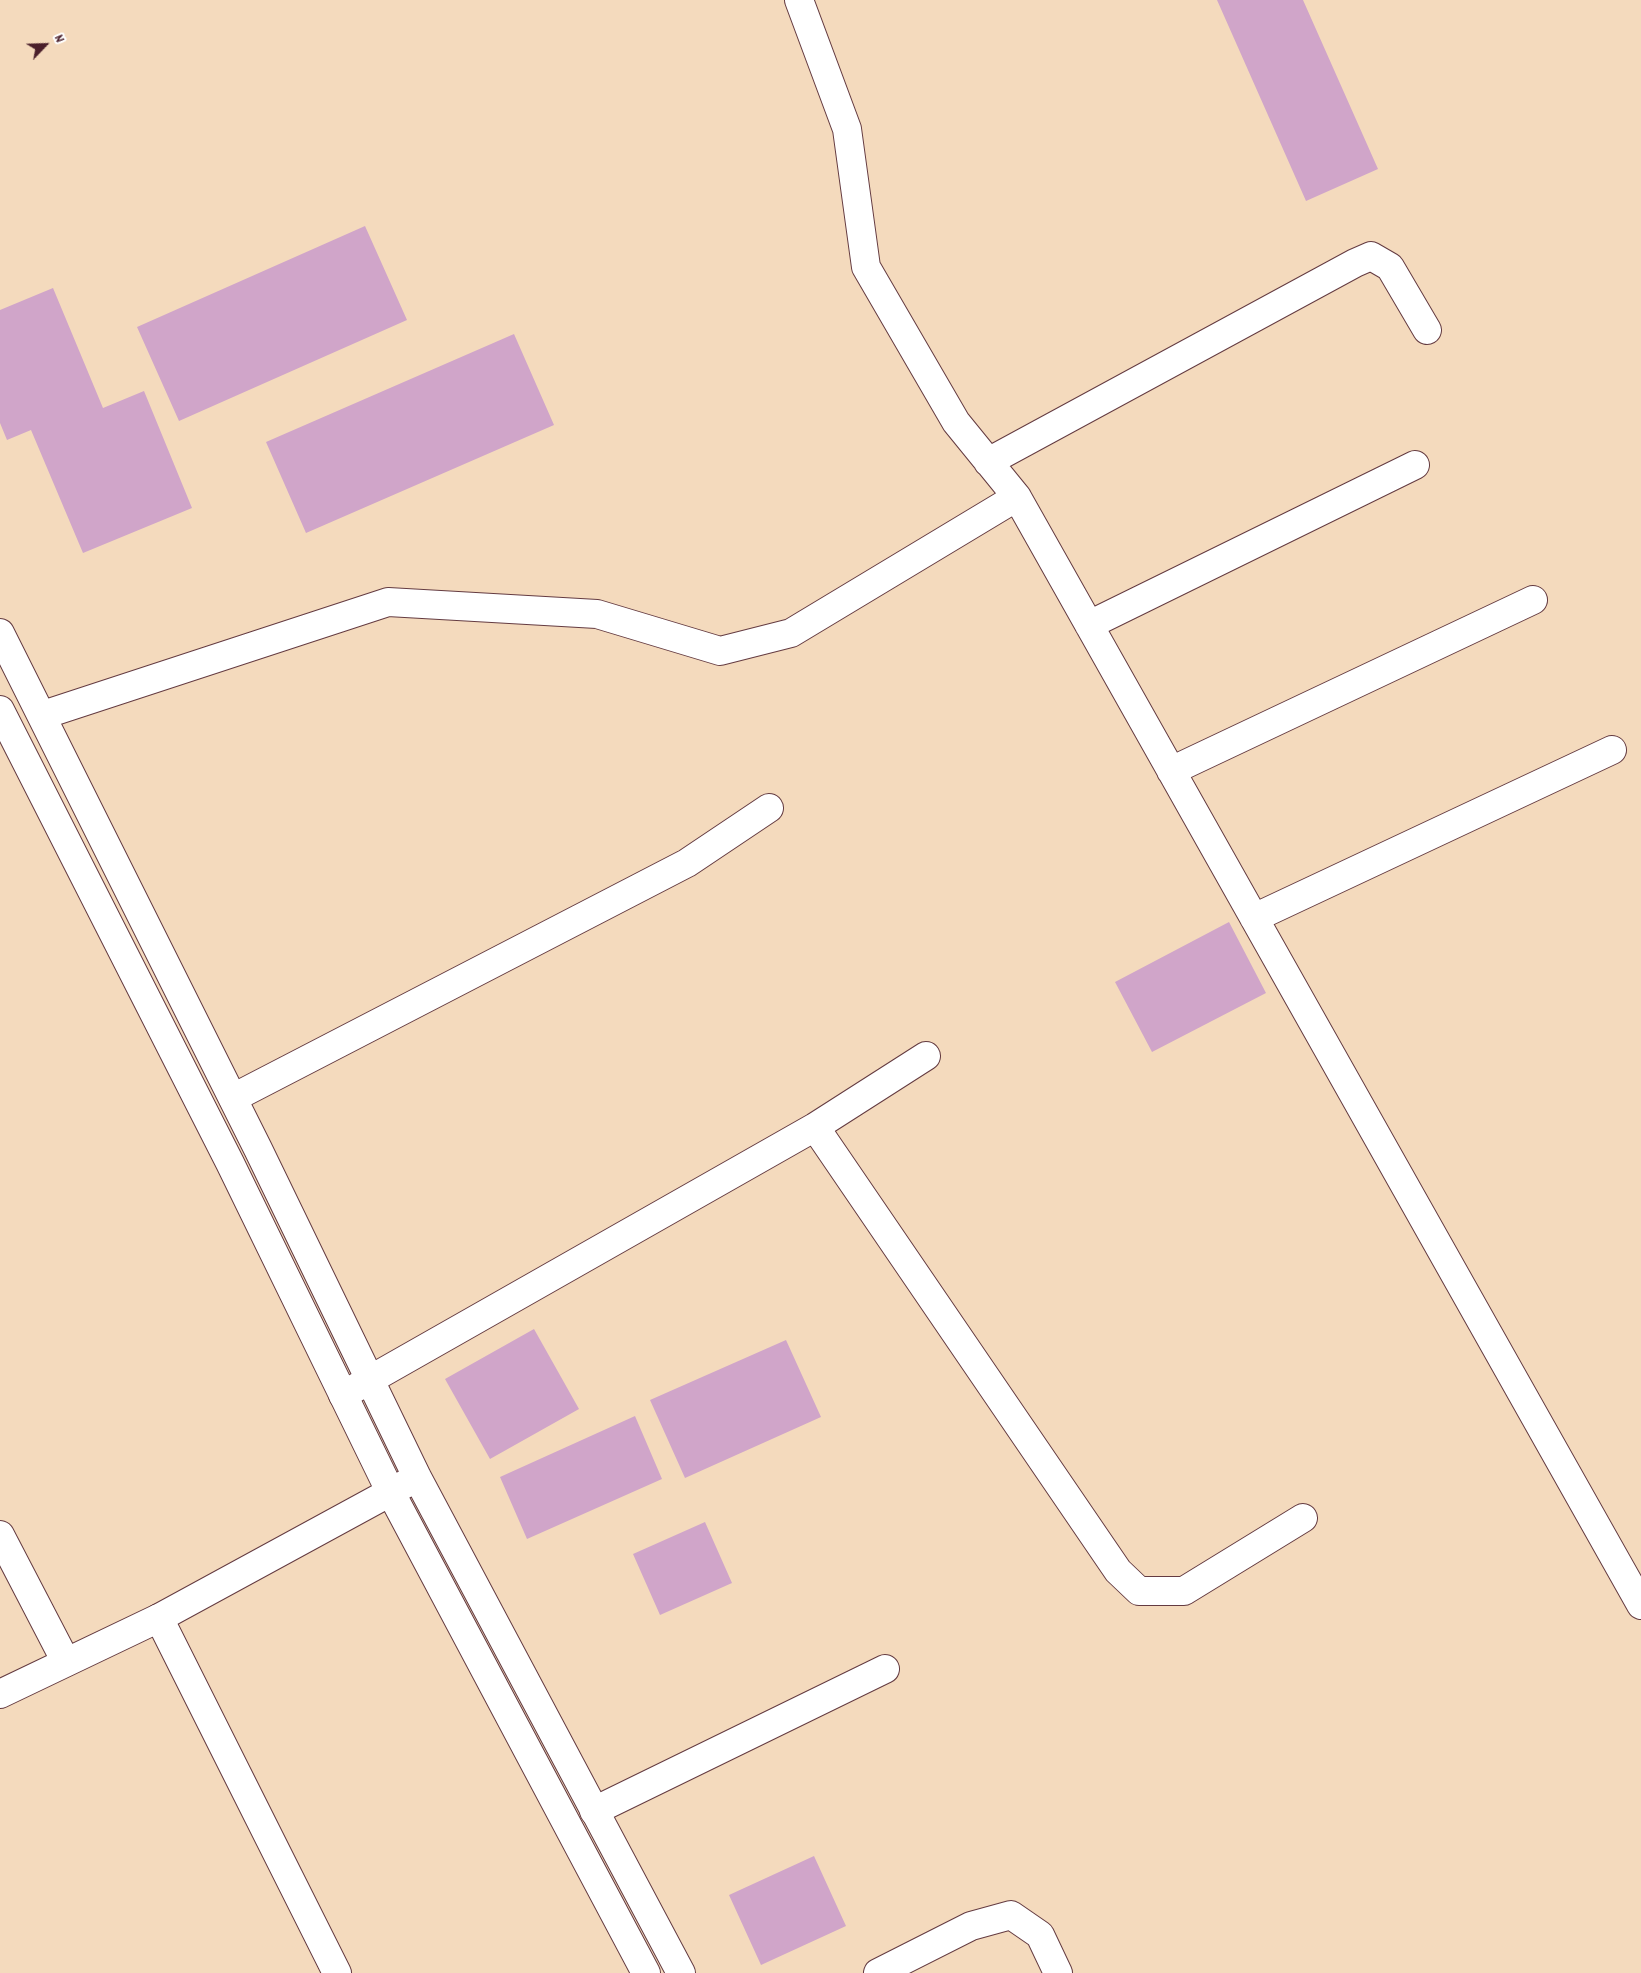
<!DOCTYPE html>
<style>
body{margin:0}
#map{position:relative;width:1641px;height:1973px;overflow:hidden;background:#f4dabd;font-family:Dekko,sans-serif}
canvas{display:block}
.north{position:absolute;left:20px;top:20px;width:50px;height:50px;-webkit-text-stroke:4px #fff;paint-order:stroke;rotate:66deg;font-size:14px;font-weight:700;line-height:20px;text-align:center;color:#4a1f2b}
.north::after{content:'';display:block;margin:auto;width:18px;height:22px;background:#4a1f2b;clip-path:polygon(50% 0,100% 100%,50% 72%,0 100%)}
</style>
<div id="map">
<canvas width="1641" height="1973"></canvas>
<div class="north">N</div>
</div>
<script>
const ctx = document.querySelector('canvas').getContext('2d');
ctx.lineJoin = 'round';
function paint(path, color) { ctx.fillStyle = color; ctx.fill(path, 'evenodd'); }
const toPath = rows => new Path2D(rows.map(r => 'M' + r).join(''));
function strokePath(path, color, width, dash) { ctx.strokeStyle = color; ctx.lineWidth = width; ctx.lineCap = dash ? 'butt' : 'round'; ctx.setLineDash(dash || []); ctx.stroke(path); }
paint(toPath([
 [1217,0,1303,0,1378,169,1306,201],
 [365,226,407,320,179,421,137,327],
 [53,288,103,408,144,391,192,508,83,553,31,430,7,440,0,423,0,310],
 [514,334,554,425,306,533,266,442],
 [1229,922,1266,993,1152,1052,1115,982],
 [534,1329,579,1409,490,1459,445,1379],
 [786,1340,821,1417,685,1478,650,1400],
 [635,1416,662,1479,527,1539,500,1477],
 [705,1522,732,1583,660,1615,633,1554],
 [814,1856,846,1926,761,1965,729,1895]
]), '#d0a5c9');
const street = toPath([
 [799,0,847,129,866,267,956,422,1017,497],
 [988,462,1355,263,1371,256,1390,267,1427,330],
 [1089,625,1415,465],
 [43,715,388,602,597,614,720,651,791,633,1017,497,1641,1605],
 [1171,771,1533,600],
 [1254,918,1612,750],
 [233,1098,687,863,769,808],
 [815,1127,1118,1571,1139,1591,1184,1591,1303,1518],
 [343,1395,815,1127,926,1056],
 [0,1535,66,1662],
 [159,1618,337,1973],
 [594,1811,885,1669],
 [878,1973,971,1926,1011,1915,1040,1935,1058,1973]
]);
const secondary = toPath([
 [0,633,258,1149,417,1477,681,1973],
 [0,710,230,1163,390,1491,646,1973],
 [0,1694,159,1618,407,1483]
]);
strokePath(street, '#643b41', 30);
strokePath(secondary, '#643b41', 30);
strokePath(street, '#fff', 28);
strokePath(secondary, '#fff', 28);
</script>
